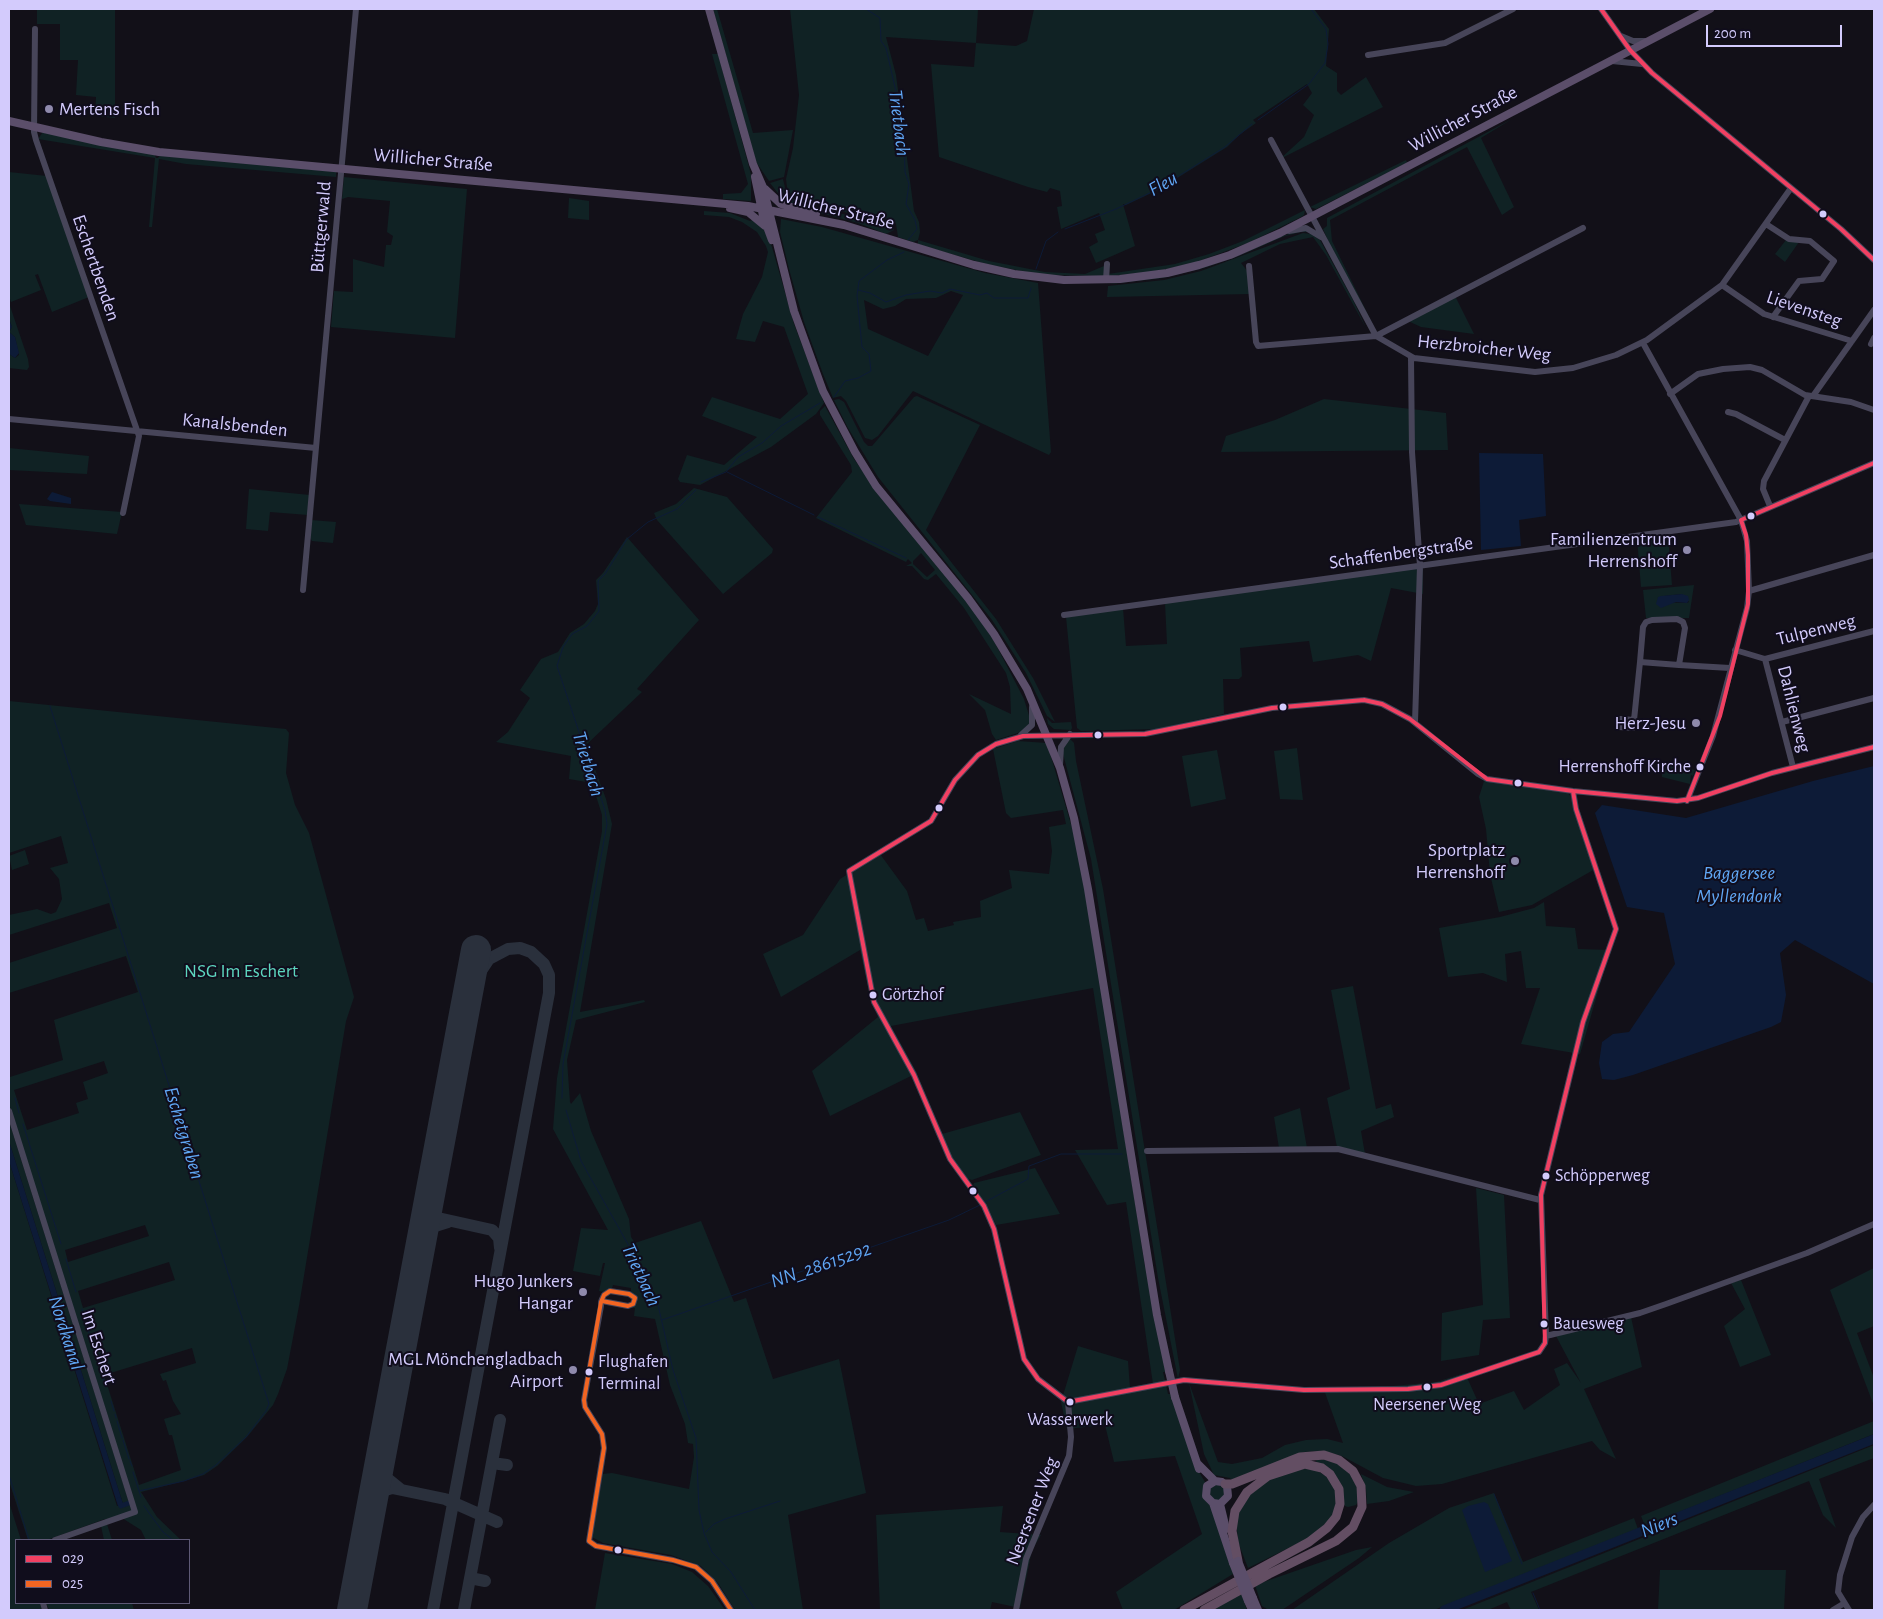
<!DOCTYPE html>
<meta charset="utf-8">
<style>
body{margin:0}
#map{position:relative;width:1883px;height:1619px;overflow:hidden;background:#121018;font-family:"Alegreya Sans",sans-serif}
canvas{display:block}
.frame{position:absolute;inset:0;border:10px solid #d3cbfc;pointer-events:none}
.legend{position:absolute;left:15px;top:1539px;width:175px;height:65px;box-sizing:border-box;background:#100d1c;border:1px solid #5e5976;margin:0;padding:6px 9px;list-style:none;font-size:15px;color:#d3cbfc}
.legend li{display:flex;align-items:center;gap:10px;height:25px}
.legend b{width:25px;border:1px solid #5e5976}
.scale{position:absolute;left:1706px;top:25px;width:136px;height:22px;box-sizing:border-box;border:2px solid #d3cbfc;border-top:0;padding-left:6px;font-size:15px;line-height:18px;white-space:nowrap;color:#d3cbfc;-webkit-text-stroke:4px #100d1c;paint-order:stroke}
</style>
<div id="map">
<canvas width="1883" height="1619"></canvas>
<div class="frame"></div>
<ul class="legend">
<li><b style="height:6px;background:#f24062"></b>029</li>
<li><b style="height:6px;background:#f26522"></b>025</li>
</ul>
<div class="scale">200 m</div>
</div>
<script>
const ctx = document.querySelector('canvas').getContext('2d');
ctx.lineJoin = 'round';
function paint(path, color) { ctx.fillStyle = color; ctx.fill(path, 'evenodd'); }
const toPath = rows => new Path2D(rows.map(r => 'M' + r).join(''));
function strokePath(path, color, width, dash) { ctx.strokeStyle = color; ctx.lineWidth = width; ctx.lineCap = dash ? 'butt' : 'round'; ctx.setLineDash(dash || []); ctx.stroke(path); }
function label(font, color, halo, rows, align = 'center') {
  ctx.font = font + ' "Alegreya Sans",sans-serif'; ctx.lineWidth = 4; ctx.setLineDash([]); ctx.textBaseline = 'middle'; ctx.strokeStyle = halo; ctx.fillStyle = color; for (const [text, x, y, turn = 0] of rows) {
    ctx.save(); ctx.translate(x, y); ctx.rotate((+turn || 0) * Math.PI / 180); ctx.textAlign = isNaN(turn) ? turn : align; if (halo) ctx.strokeText(text, 0, 0); ctx.fillText(text, 0, 0); ctx.restore();
  }
}
paint(toPath([
 [37,9,115,9,115,118,95,116,96,97,76,95,78,60,60,60,60,24,37,24],
 [713,9,717,9,753,133,793,130,784,177,769,181,756,162],
 [790,9,978,9,976,43,1016,46,1027,41,1034,9,1314,9,1329,29,1326,66,1337,73,1337,91,1341,95,1366,77,1383,107,1280,159,1304,137,1314,115,1303,105,1312,93,1307,84,1253,120,1256,123,1239,135,1227,147,1158,190,1126,205,1123,204,1135,246,1096,263,1089,247,1098,242,1095,234,1105,230,1099,213,1061,229,1057,207,1062,206,1060,191,1050,188,1047,192,1028,187,939,157,931,64,974,67,976,43,886,37,896,75,914,211,919,222,920,232,918,240,989,261,1045,272,1085,274,1104,266,1104,276,1042,275,986,264,927,247,918,244,918,240,913,242,898,237,896,224,892,219,867,218,799,200,791,194,787,187,786,179,793,148,799,95],
 [712,54,718,54,748,163,751,175,751,201,723,199,723,194,741,193,748,184],
 [1512,119,1481,138,1514,207,1502,215,1467,147,1330,220,1332,241,1376,331,1331,247,1323,229,1327,226,1327,218],
 [43,132,154,153,156,158,158,158,161,154,336,172,336,177,186,164,159,159,152,227,149,227,155,158,38,139],
 [1406,160,1407,163,1316,209,1310,207],
 [9,172,47,176,89,297,52,312,38,274,35,275,41,290,11,302,9,296],
 [344,177,467,189,455,338,331,327,334,291,353,292,353,259,384,267,386,245,391,245,393,236,387,232,390,201,348,197,342,199],
 [783,179,786,192,799,202,868,221,888,221,892,223,894,230,886,234,858,223,794,206,779,200,781,197,770,183],
 [569,198,589,201,589,220,568,218],
 [1305,210,1304,215,1301,217,1248,243,1191,264,1152,272,1110,276,1108,274,1175,264,1209,254,1243,241],
 [704,211,730,213,750,221,754,219,763,228,772,247,794,324,824,403,816,414,771,447,700,485,680,482,678,479,687,455,724,465,757,437,702,416,712,397,780,419,808,394,784,327,763,321,755,342,736,339,743,314,762,277,768,252,766,246,757,232,742,222,729,217,704,215],
 [781,219,822,227,985,273,1038,283,1051,452,1049,455,913,391,878,436,872,440,865,438,846,401,841,396,833,398,823,374,804,322,789,269,780,232],
 [951,291,963,295,928,356,868,329,864,300,883,309,895,306,906,299,936,298],
 [1303,230,1309,232,1301,232,1285,236,1239,256,1204,268,1163,278,1110,284,1237,256,1282,236],
 [1303,233,1311,234,1320,240,1353,300,1366,328,1326,255,1313,237,1280,244,1241,263,1248,272,1250,294,1107,297,1108,286,1164,280,1201,271],
 [1786,240,1799,242,1785,262,1775,254],
 [1455,296,1474,334,1421,327,1408,321],
 [9,303,28,359,29,367,27,370,9,368,9,354,15,358,19,355,15,337,9,332,12,327,9,319],
 [917,396,980,425,926,530,996,619,1033,678,1055,722,1047,716,1026,673,992,620,878,477,848,428,834,400,839,399,844,402,864,442,868,446,872,446,914,397],
 [1324,399,1446,413,1448,450,1221,452,1226,436,1275,420],
 [825,406,854,459,876,490,966,600,993,639,1024,699,1031,722,1024,731,996,740,992,734,985,710,969,694,1011,714,1010,687,1006,673,964,608,936,574,928,580,924,579,912,566,906,566,912,563,908,559,906,562,816,518,852,472,851,465,820,415,820,411],
 [921,553,935,570,927,577,913,564,913,561],
 [9,448,89,456,87,474,9,470],
 [694,488,727,497,773,549,772,553,723,594,657,520,654,513,676,504],
 [249,489,310,495,308,515,270,512,268,531,246,529],
 [19,504,122,512,117,534,26,525],
 [311,520,336,522,333,543,312,541,310,538],
 [1668,536,1672,585,1641,587,1637,538],
 [627,537,699,620,637,689,642,692,586,745,606,799,612,824,580,1012,644,1000,645,1002,576,1020,567,1060,570,1102,571,1104,580,1093,591,1131,629,1219,631,1237,635,1243,701,1221,734,1302,746,1298,773,1379,839,1359,866,1493,788,1515,803,1610,735,1610,718,1583,701,1566,671,1555,603,1543,592,1537,603,1474,612,1473,689,1489,694,1457,693,1444,688,1443,685,1424,670,1385,655,1319,634,1316,635,1308,632,1308,637,1299,631,1292,631,1288,613,1285,612,1288,604,1292,599,1291,605,1263,603,1263,600,1276,573,1271,581,1228,608,1230,553,1129,557,1078,602,831,602,815,592,783,569,779,571,756,496,742,508,732,530,698,520,690,541,659,558,652,570,633,584,624,595,611,598,604,596,580,603,573],
 [1423,567,1423,594,1391,588,1371,661,1358,655,1313,662,1309,641,1240,648,1242,676,1239,679,1223,679,1224,714,1156,729,1081,731,1077,728,1066,617,1123,608,1126,646,1167,644,1165,603],
 [1694,585,1689,618,1646,618,1643,590],
 [1682,594,1689,602,1687,603,1658,602,1664,596],
 [9,701,286,729,289,733,286,773,295,805,309,833,354,997,346,1021,299,1306,287,1369,278,1394,273,1405,247,1437,217,1466,204,1475,184,1481,141,1492,157,1517,181,1540,146,1540,141,1530,122,1518,107,1524,112,1540,104,1540,101,1526,106,1524,105,1519,47,1540,28,1540,9,1481,9,1161,117,1506,123,1504,9,1141,9,1121,129,1502,133,1500,9,1104,9,1074,10,1077,63,1060,54,1020,138,992,126,956,9,993,9,963,117,928,109,903,9,935,9,915,37,909,51,914,56,912,62,899,59,879,50,868,68,863,61,836,9,853],
 [104,1061,108,1073,83,1082,88,1099,76,1103,79,1113,27,1130,14,1090],
 [145,1225,149,1236,68,1262,65,1250],
 [169,1262,175,1280,83,1308,78,1291],
 [192,1348,196,1363,160,1374,163,1381,166,1380,173,1401,181,1414,164,1419,169,1435,172,1435,181,1470,139,1485,104,1375],
 [1047,718,1052,723,1071,722,1072,728,1071,730,1054,729,1048,724],
 [1070,739,1074,743,1076,761,1103,889,1180,1370,1178,1379,1158,1278,1091,859,1063,754,1064,744],
 [1018,741,1047,743,1081,858,1145,1267,1147,1267,1166,1372,1163,1372,1166,1385,1168,1394,1172,1394,1196,1467,1205,1482,1233,1568,1233,1574,1174,1610,1123,1610,1116,1592,1202,1534,1175,1456,1114,1462,1105,1425,1067,1429,1061,1402,1078,1346,1128,1361,1130,1388,1153,1384,1126,1202,1107,1205,1075,1150,1118,1149,1093,988,891,1026,917,1073,830,1116,812,1071,878,1017,871,1001,860,950,781,997,763,954,803,935,840,879,880,854,907,891,916,920,924,918,928,931,954,925,953,922,981,917,980,901,1012,888,1009,870,1049,874,1052,851,1049,827,1066,824,1063,810,1011,818,1006,813,993,749],
 [1297,748,1303,800,1280,799,1274,751],
 [1217,750,1226,799,1191,807,1182,756],
 [1662,763,1695,770,1693,776,1691,775,1690,784,1662,777],
 [1484,781,1568,793,1571,797,1595,869,1532,905,1499,912,1490,874,1486,829,1479,797],
 [25,850,29,864,12,870,9,856],
 [1544,902,1546,926,1575,928,1578,949,1610,950,1580,1054,1521,1044,1540,988,1526,988,1521,951,1505,954,1507,982,1483,973,1448,977,1439,928,1500,917,1534,908],
 [1353,986,1376,1109,1391,1104,1394,1117,1361,1131,1365,1154,1337,1147,1327,1098,1350,1089,1331,990],
 [1300,1108,1307,1148,1279,1148,1274,1117],
 [1020,1112,1041,1155,972,1180,965,1178,952,1158,942,1134],
 [1035,1168,1060,1214,996,1225,987,1206,973,1186,974,1183],
 [1476,1188,1504,1195,1510,1318,1483,1320,1479,1355,1441,1361,1442,1313,1483,1305],
 [1874,1268,1874,1326,1857,1333,1874,1378,1874,1406,1830,1290],
 [1741,1280,1771,1355,1740,1367,1724,1326,1745,1309,1731,1283],
 [1631,1317,1642,1367,1584,1389,1616,1459,1600,1450,1592,1441,1442,1484,1416,1486,1383,1478,1342,1456,1324,1451,1304,1452,1232,1481,1230,1478,1214,1475,1204,1454,1189,1383,1218,1462,1232,1464,1262,1458,1285,1445,1306,1440,1327,1439,1343,1443,1323,1387,1382,1387,1436,1382,1465,1373,1479,1404,1514,1391,1524,1410,1560,1385,1554,1369,1567,1363,1581,1383,1556,1336],
 [1874,1421,1874,1434,1645,1526,1641,1516],
 [1874,1445,1874,1458,1819,1479,1836,1528,1823,1515,1809,1481,1531,1592,1539,1610,1511,1610,1507,1602,1488,1610,1462,1610],
 [1317,1458,1337,1463,1349,1472,1357,1486,1359,1500,1356,1505,1348,1507,1345,1506,1324,1467,1316,1462],
 [1305,1468,1314,1469,1328,1477,1337,1492,1336,1512,1315,1535,1248,1568,1238,1542,1236,1517,1244,1499,1266,1480],
 [1361,1474,1387,1487,1414,1492,1389,1501,1367,1504,1366,1489],
 [1214,1484,1223,1486,1226,1494,1217,1502,1210,1498,1209,1490],
 [1494,1493,1523,1562,1634,1518,1638,1529,1434,1610,1292,1610,1389,1543,1449,1508],
 [9,1502,21,1540,16,1540,16,1603,40,1603,42,1610,9,1610],
 [1003,1506,1000,1532,1041,1535,1032,1550,1020,1608,992,1602,990,1610,880,1610,876,1515],
 [1372,1547,1359,1558,1282,1610,1267,1609,1262,1606,1255,1585,1356,1550],
 [605,1553,672,1564,692,1572,708,1586,725,1610,595,1610],
 [1660,1570,1786,1570,1784,1610,1658,1610],
 [1241,1593,1247,1610,1212,1610],
 [46,1603,132,1603,134,1610,49,1610]
]), '#102224');
paint(toPath([
 [9,319,12,327,9,332,15,337,19,353,15,358,9,354],
 [1479,453,1543,454,1546,516,1519,520,1521,546,1481,550],
 [52,492,71,498,71,504,50,501,47,499],
 [1682,594,1688,596,1689,600,1687,603,1676,602,1661,608,1656,604,1658,597,1661,596],
 [1874,766,1874,984,1795,940,1780,953,1786,995,1781,1022,1771,1027,1633,1075,1614,1080,1602,1079,1599,1063,1602,1042,1613,1034,1629,1032,1675,964,1664,913,1627,907,1595,813,1602,805,1686,818,1813,781],
 [9,1141,123,1504,118,1506,9,1161],
 [1484,1502,1488,1504,1512,1561,1485,1572,1462,1510,1468,1506]
]), '#0d1b37');
strokePath(toPath([
 [866,9,880,18,881,41,886,48,897,96,895,104,897,116,904,137,905,172,909,184,906,204,915,220,917,229,908,240],
 [1258,120,1309,84,1325,63,1328,44,1326,29,1311,9],
 [1065,229,1116,209,1158,189,1225,147,1252,124],
 [1036,269,1046,241,1058,232],
 [858,290,870,293,886,302,906,295,930,291,942,293,950,289,980,295,987,293,994,298,1028,298,1031,288],
 [834,397,845,381,858,378,871,371,869,354,862,347,857,296,859,281,887,260,904,252],
 [727,472,814,515],
 [701,482,726,472,738,457,762,443,781,426,820,403],
 [818,517,906,558],
 [50,706,269,1404,266,1411,246,1437,216,1465,203,1474,184,1481,139,1491],
 [9,1079,10,1083],
 [15,1098,19,1113],
 [562,1098,563,1064,607,824,605,810,557,666,563,647,572,634,587,626,599,611,598,581,605,574,627,539,648,522,677,509,696,490],
 [566,1110,581,1161,647,1278,658,1305,673,1370,696,1438,699,1510,704,1533,712,1552,731,1572,755,1610],
 [23,1124,61,1244],
 [985,1202,1028,1179,1029,1166,1061,1154,1122,1154],
 [66,1259,76,1292],
 [82,1309,89,1333],
 [662,1320,949,1220,980,1205],
 [90,1335,105,1384],
 [111,1401,114,1411],
 [115,1414,116,1418],
 [117,1421,122,1438],
 [123,1440,129,1459],
 [130,1461,132,1466],
 [133,1472,141,1497],
 [9,1475,29,1540],
 [1494,1494,1522,1564],
 [144,1506,163,1532,173,1540],
 [706,1532,714,1524,725,1519,780,1501],
 [1533,1593,1540,1610]
]), '#0d1b37', 1);
strokePath(toPath([
 [119,1500,121,1506,129,1503]
]), '#0d1b37', 5);
strokePath(toPath([
 [1444,1610,1874,1439]
]), '#0d1b37', 9);
strokePath(toPath([
 [429,1199,431,1212,438,1218,492,1230,499,1238,500,1248],
 [420,1246,425,1235,432,1227,448,1222],
 [381,1455,384,1476,400,1489],
 [492,1463,507,1465],
 [373,1501,379,1492,392,1488,445,1499,497,1522],
 [470,1578,485,1581],
 [433,1610,549,993,549,975,544,964,531,952,520,948,508,949,489,959,473,983,467,997],
 [464,1610,500,1420]
]), '#2a303c', 12);
strokePath(toPath([
 [352,1610,476,950]
]), '#2a303c', 30);
strokePath(toPath([
 [1601,9,1630,50,1652,73,1841,229,1874,260],
 [35,29,34,132,36,140,139,436,123,513],
 [1621,36,1633,41,1647,41],
 [1368,55,1445,43,1513,9],
 [1612,61,1642,64],
 [1271,140,1376,336,1414,358,1535,372,1573,368,1616,355,1647,340,1722,285,1791,188],
 [1766,224,1789,239,1810,241,1834,261,1822,279,1799,281,1773,317],
 [1289,231,1306,228,1321,237],
 [1249,266,1256,342,1258,346,1376,336,1583,228],
 [1106,280,1107,264],
 [1722,285,1764,314,1852,341],
 [1643,343,1741,520,1747,541,1749,591,1747,608,1713,736,1687,801],
 [1871,344,1874,338],
 [1411,358,1412,452,1420,566,1415,722],
 [1670,394,1698,374,1723,369,1750,367,1762,370,1805,395,1851,402,1874,410],
 [1813,396,1874,310],
 [1728,412,1736,414,1785,440],
 [9,419,316,448],
 [1770,506,1763,489,1764,481,1809,396],
 [303,590,356,9],
 [1749,591,1874,555],
 [1064,615,1736,522,1874,463],
 [1735,650,1765,659,1793,767],
 [1765,659,1874,631],
 [1679,665,1685,628,1683,622,1677,619,1652,620,1646,622,1643,627,1640,662,1679,665,1730,668],
 [1634,720,1633,728,1619,727,1620,719,1634,720,1640,662],
 [1782,722,1874,698],
 [1021,735,1032,725,1032,707],
 [1060,765,1061,747,1070,734],
 [9,1111,135,1512,55,1540],
 [1147,1151,1338,1149,1540,1200],
 [602,1301,628,1306,633,1304,635,1298,629,1294,610,1291,604,1295,602,1299,601,1302,601,1306,584,1400,585,1407,602,1434,604,1448,589,1541,596,1546,673,1560,696,1567,712,1581,731,1610],
 [1546,1336,1640,1313,1666,1304,1807,1253,1874,1224],
 [1068,1402,1038,1379,1024,1359,994,1229,984,1206,950,1159,914,1075,874,1002,849,871,931,821,955,780,978,755,996,744,1023,736,1145,734,1272,708,1364,700,1382,704,1410,719,1478,774,1487,779,1573,791,1677,801,1698,798,1772,773,1874,747],
 [1068,1402,1184,1380,1304,1390,1408,1389,1441,1385,1539,1352,1545,1343,1546,1336,1541,1195,1583,1022,1616,929,1576,809,1573,791],
 [43,1603,45,1610],
 [1016,1610,1026,1559,1069,1456,1071,1437,1068,1402],
 [1833,1610,1843,1604],
 [1849,1610,1838,1592,1840,1575,1852,1537,1863,1517,1874,1505]
]), '#474559', 6);
strokePath(toPath([
 [709,9,753,164,763,187,794,311,823,391,855,452,876,486,968,598,994,634,1027,689,1060,768,1074,818,1088,889,1157,1315,1169,1371],
 [9,121,101,142,159,152,748,206,844,225,974,265,1014,274,1064,280,1120,279,1167,273,1199,265,1230,255,1280,233,1710,9],
 [755,177,763,216,772,240],
 [765,189,781,204,816,214],
 [730,208,748,212,765,226],
 [1175,1397,1199,1469],
 [1198,1464,1215,1481,1222,1482,1227,1486,1228,1496,1220,1504,1213,1503,1206,1496,1207,1486,1215,1481],
 [1213,1503,1233,1563],
 [1220,1504,1226,1529],
 [1253,1598,1258,1610],
 [1248,1601,1252,1610]
]), '#5b4e6a', 8);
strokePath(toPath([
 [1238,1561,1232,1531,1235,1511,1247,1492,1268,1476],
 [1184,1610,1309,1542,1327,1528,1336,1517,1340,1504,1339,1489,1330,1474,1322,1468,1305,1464,1265,1477],
 [1204,1610,1269,1574,1336,1541,1353,1527,1362,1507,1361,1486,1353,1471,1339,1460,1324,1455,1300,1457,1232,1484,1225,1484]
]), '#634e63', 9);
strokePath(toPath([
 [1169,1371,1175,1397],
 [1238,1561,1253,1598],
 [1233,1563,1248,1601]
]), '#5b4e6a', 8);
strokePath(toPath([
 [1601,9,1630,50,1652,73,1841,229,1874,260],
 [1364,700,1382,704,1410,719,1487,779,1573,791,1576,809,1616,929,1583,1022,1541,1195,1545,1343,1539,1352,1441,1385,1408,1389,1304,1390,1184,1380,1068,1402,1038,1379,1024,1359,994,1229,984,1206,950,1159,914,1075,874,1002,849,871,931,821,955,780,978,755,996,744,1023,736,1145,734,1272,708,1364,700],
 [1573,791,1677,801,1698,798,1772,773,1874,747],
 [1687,801,1720,716,1748,604,1748,555,1746,535,1741,520,1874,463]
]), '#f24062', 4);
strokePath(toPath([
 [602,1301,628,1306,633,1304,635,1298,629,1294,610,1291,604,1295,601,1302,584,1400,585,1407,602,1434,604,1448,589,1541,596,1546,673,1560,696,1567,712,1581,731,1610]
]), '#f26522', 4);
for (const [x, y, r, color] of [
 [49,109,5,"#8f8aac"],
 [1823,214,4.5,"#d3cbfc"],
 [1751,516,4.5,"#d3cbfc"],
 [1687,550,5,"#8f8aac"],
 [1283,707,4.5,"#d3cbfc"],
 [1696,723,5,"#8f8aac"],
 [1098,735,4.5,"#d3cbfc"],
 [1700,767,4.5,"#d3cbfc"],
 [1518,783,4.5,"#d3cbfc"],
 [939,808,4.5,"#d3cbfc"],
 [1515,861,5,"#8f8aac"],
 [873,995,4.5,"#d3cbfc"],
 [1546,1176,4.5,"#d3cbfc"],
 [973,1191,4.5,"#d3cbfc"],
 [583,1292,5,"#8f8aac"],
 [1544,1324,4.5,"#d3cbfc"],
 [573,1370,5,"#8f8aac"],
 [589,1372,4.5,"#d3cbfc"],
 [1427,1387,4.5,"#d3cbfc"],
 [1070,1402,4.5,"#d3cbfc"],
 [618,1550,4.5,"#d3cbfc"]
]) { const dot = new Path2D(); dot.arc(x, y, r, 0, 2 * Math.PI); ctx.fillStyle = color; ctx.fill(dot); strokePath(dot, '#100d1c', 2); }
label('18px', '#d3cbfc', '#100d1c', [
 ["Herrenshoff Kirche",1691,767,"right"],
 ["Görtzhof",882,995],
 ["Schöpperweg",1555,1176],
 ["Bauesweg",1553,1324],
 ["Flughafen",598,1362],
 ["Terminal",598,1384],
 ["Neersener Weg",1427,1405,"center"],
 ["Wasserwerk",1070,1420,"center"]
], 'left');
label('19px', '#d3cbfc', '#100d1c', [
 ["Mertens Fisch",59,109,"left"],
 ["Familienzentrum",1677,539],
 ["Herrenshoff",1677,561],
 ["Herz-Jesu",1686,723],
 ["Sportplatz",1505,850],
 ["Herrenshoff",1505,872],
 ["Hugo Junkers",573,1281],
 ["Hangar",573,1303],
 ["MGL Mönchengladbach",563,1359],
 ["Airport",563,1381]
], 'right');
label('19px', '#d3cbfc', '#100d1c', [
 ["Willicher Straße",1463,119,-28],
 ["Willicher Straße",433,160,5],
 ["Willicher Straße",836,209,14],
 ["Büttgerwald",321,227,-85],
 ["Eschertbenden",96,268,71],
 ["Lievensteg",1804,309,19],
 ["Herzbroicher Weg",1484,348,6],
 ["Kanalsbenden",235,425,6],
 ["Schaffenbergstraße",1401,553,-8],
 ["Tulpenweg",1816,630,-14],
 ["Dahlienweg",1794,709,76],
 ["Im Eschert",99,1347,72],
 ["Neersener Weg",1032,1511,-69]
]);
label('19px', '#5dd6bf', '#100d1c', [
 ["NSG Im Eschert",241,971]
]);
label('italic 20px', '#60a7f5', '#100d1c', [
 ["Trietbach",899,123,83],
 ["Fleu",1163,184,-29],
 ["Trietbach",588,764,73],
 ["Baggersee",1739,873],
 ["Myllendonk",1739,896],
 ["Eschetgraben",184,1133,73],
 ["NN_28615292",821,1265,-19],
 ["Trietbach",641,1275,65],
 ["Nordkanal",66,1333,72],
 ["Niers",1659,1525,-22]
]);
</script>
